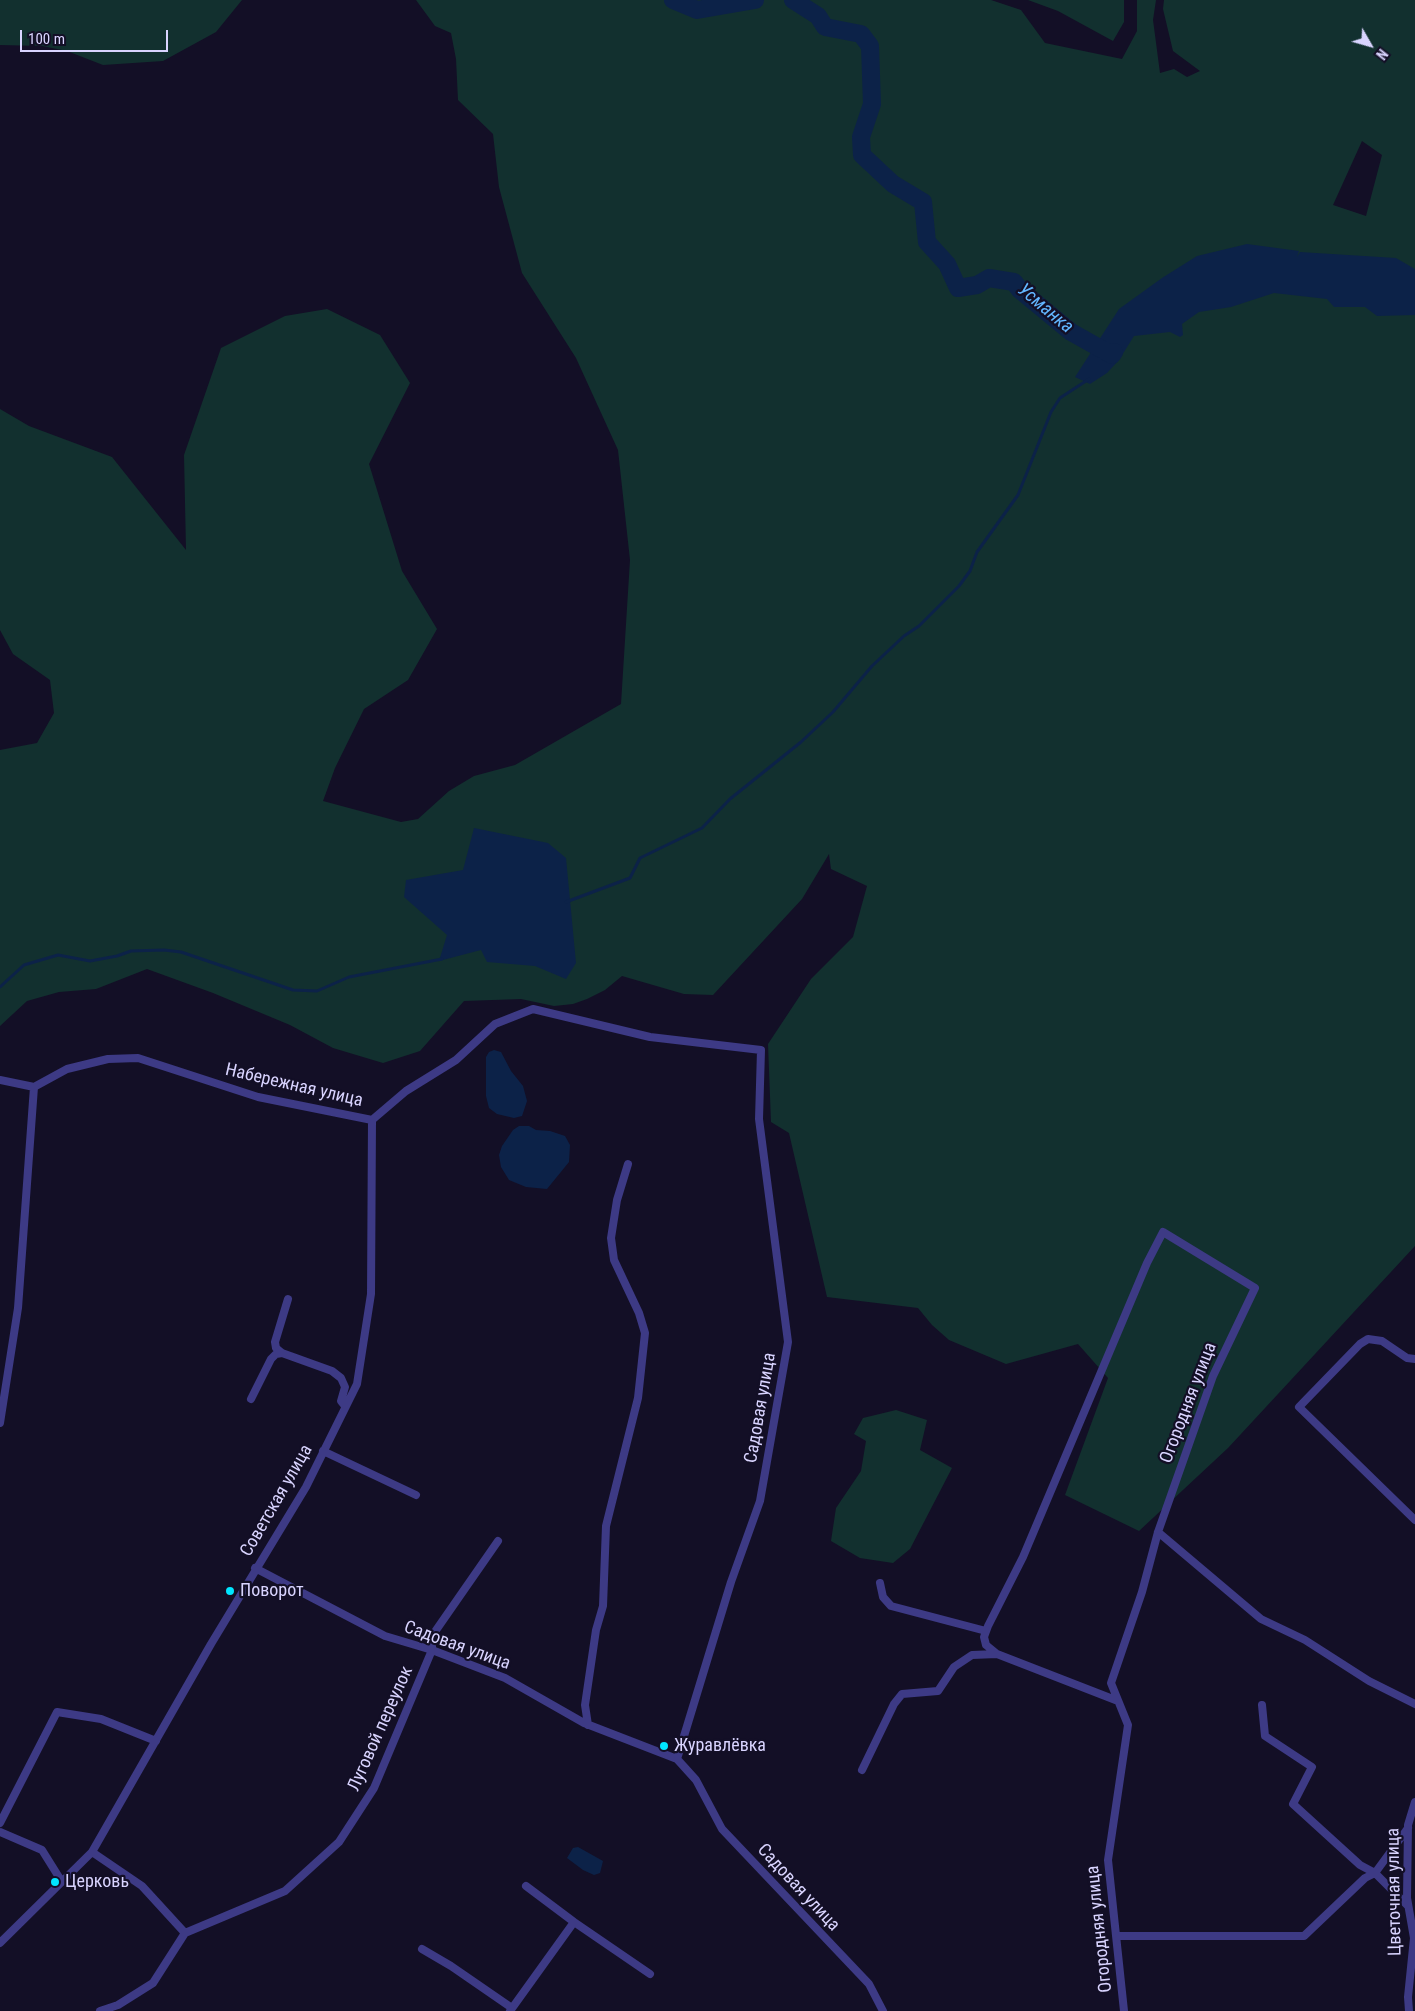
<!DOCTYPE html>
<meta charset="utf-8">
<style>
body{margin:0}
#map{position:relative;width:1415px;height:2011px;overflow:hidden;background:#130f26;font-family:"Roboto Condensed",sans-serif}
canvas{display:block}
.north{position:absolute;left:1345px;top:20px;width:50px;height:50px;-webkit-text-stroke:4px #130f26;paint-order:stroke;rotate:128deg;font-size:14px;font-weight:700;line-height:20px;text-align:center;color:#d9d4ff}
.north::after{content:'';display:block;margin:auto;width:18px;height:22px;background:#d9d4ff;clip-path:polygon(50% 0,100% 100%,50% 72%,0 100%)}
.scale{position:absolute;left:20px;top:30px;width:148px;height:22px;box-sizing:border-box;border:2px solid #d9d4ff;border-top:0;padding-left:6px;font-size:15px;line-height:18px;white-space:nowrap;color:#d9d4ff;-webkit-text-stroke:4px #130f26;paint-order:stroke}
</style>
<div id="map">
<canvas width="1415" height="2011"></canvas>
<div class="north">N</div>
<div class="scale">100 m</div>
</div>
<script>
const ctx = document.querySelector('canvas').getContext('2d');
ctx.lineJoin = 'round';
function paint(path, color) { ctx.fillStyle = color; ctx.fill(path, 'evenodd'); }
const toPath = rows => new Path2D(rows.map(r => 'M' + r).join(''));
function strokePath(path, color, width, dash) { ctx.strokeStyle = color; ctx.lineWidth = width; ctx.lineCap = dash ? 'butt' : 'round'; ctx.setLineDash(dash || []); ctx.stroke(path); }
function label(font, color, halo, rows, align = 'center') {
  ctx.font = font + ' "Roboto Condensed",sans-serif'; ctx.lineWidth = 4.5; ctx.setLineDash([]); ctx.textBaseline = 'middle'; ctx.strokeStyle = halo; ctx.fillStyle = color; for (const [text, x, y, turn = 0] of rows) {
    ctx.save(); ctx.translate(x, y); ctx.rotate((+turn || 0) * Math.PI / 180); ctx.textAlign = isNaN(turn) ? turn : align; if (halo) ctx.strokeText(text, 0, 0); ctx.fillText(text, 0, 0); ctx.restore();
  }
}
paint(toPath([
 [0,0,242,0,216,32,163,61,103,65,67,51,42,46,0,45],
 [416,0,991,0,1021,10,1045,43,1122,59,1137,31,1137,0,1156,0,1153,20,1160,73,1174,69,1187,77,1200,71,1173,51,1163,9,1164,0,1415,0,1415,1246,1228,1448,1139,1531,1065,1495,1108,1378,1078,1344,1006,1364,949,1340,932,1325,918,1308,827,1297,789,1133,771,1122,768,1044,811,979,853,937,867,886,831,869,829,854,802,899,713,995,684,994,622,976,605,990,587,999,573,1004,554,1006,521,999,464,1001,420,1051,383,1063,333,1048,290,1025,213,993,147,969,96,989,59,992,27,1001,0,1026,0,750,37,743,54,713,50,680,13,654,0,630,0,409,29,426,112,457,186,550,184,455,221,348,285,316,327,309,380,335,410,383,369,464,402,571,437,629,408,680,364,709,335,768,323,801,401,822,418,819,449,791,474,776,515,765,621,704,630,560,618,450,576,358,522,273,499,187,493,134,458,100,456,59,451,33,435,26],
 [1362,141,1382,155,1366,216,1333,205],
 [1028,0,1124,0,1124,22,1113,41,1058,11],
 [896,1410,927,1420,920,1450,952,1468,910,1549,893,1563,860,1558,831,1541,836,1508,861,1471,866,1441,854,1434,863,1418]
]), '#12302f');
paint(toPath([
 [1247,244,1299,251,1297,257,1300,252,1396,258,1415,269,1415,315,1377,316,1365,307,1334,307,1327,299,1274,293,1231,307,1199,312,1182,324,1183,335,1180,337,1170,332,1134,336,1119,360,1107,373,1090,384,1075,377,1119,309,1162,278,1197,256],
 [474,828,548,843,566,858,576,963,566,979,535,966,487,962,481,950,439,961,447,935,404,897,406,880,463,870],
 [494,1050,501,1052,511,1071,523,1086,527,1101,522,1116,514,1118,497,1114,489,1108,486,1096,486,1057,489,1052],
 [519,1126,529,1126,536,1130,550,1131,565,1136,570,1145,569,1162,547,1189,526,1187,509,1180,501,1167,499,1155,502,1146,513,1130],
 [578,1847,603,1861,600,1873,594,1875,583,1870,567,1858,573,1848]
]), '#0c2248');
strokePath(toPath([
 [566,902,630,878,640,858,702,828,730,799,801,742,833,712,872,666,904,636,919,626,959,586,970,571,977,552,1018,495,1051,412,1060,398,1089,379],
 [0,987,24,965,58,955,90,961,117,956,131,951,164,950,181,952,293,990,317,991,349,977,442,959]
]), '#0c2248', 3);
strokePath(toPath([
 [673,0,697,10,755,0],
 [793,0,818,16,825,27,861,34,870,46,872,104,861,137,862,155,893,184,923,202,927,242,947,264,958,288,977,285,989,278,1014,282,1020,290,1071,332,1112,355,1114,352]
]), '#0c2248', 18);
strokePath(toPath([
 [0,1080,34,1087],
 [34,1087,67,1069,108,1059,138,1058,258,1097,372,1120],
 [372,1120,406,1091,456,1060,495,1024,533,1009,650,1037,761,1050,759,1119,788,1342,760,1501,731,1582,677,1759],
 [288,1299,275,1342,276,1348,282,1353,332,1371,341,1378,345,1387,341,1401,345,1406],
 [1415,1359,1407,1358,1382,1341,1368,1339,1360,1344,1299,1407,1415,1520],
 [251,1399,271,1359,276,1354,282,1353],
 [0,1423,18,1308,34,1087],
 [323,1451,416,1495],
 [1158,1532,1261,1619,1305,1640,1369,1681,1415,1704],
 [255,1568,385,1636,432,1650,505,1678,584,1723,677,1759,696,1780,722,1829,869,1984,883,2011],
 [880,1583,883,1597,891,1606,986,1631],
 [997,1654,986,1645,984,1637,988,1626,1023,1557,1147,1263,1163,1232,1255,1288,1213,1376,1158,1532,1142,1592,1111,1683,1128,1725,1108,1860,1124,2011],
 [1262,1705,1265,1736,1312,1767,1293,1804,1360,1865,1375,1873,1408,1828],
 [588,1725,585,1705,596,1630,603,1606,606,1526,638,1398,645,1333,639,1313,614,1260,611,1238,617,1200,628,1164],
 [862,1770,894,1704,902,1694,938,1691,954,1667,972,1655,997,1654,1118,1701],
 [0,1823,57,1712,101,1719,156,1741],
 [0,1832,42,1850,62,1882],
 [92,1852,142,1886,185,1933,285,1891,339,1842,374,1788,432,1650,432,1636,498,1541],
 [526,1886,574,1922,650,1974],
 [1116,1936,1304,1936,1365,1878,1375,1873,1408,1906],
 [0,1943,92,1852,211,1644,306,1487,357,1384,371,1294,372,1120],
 [422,1949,451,1966,512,2008],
 [100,2011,118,2005,153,1983,185,1933],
 [510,2011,574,1922],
 [1409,2011,1408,1997,1414,1938,1407,1898,1408,1825,1415,1802]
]), '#3d3a85', 8);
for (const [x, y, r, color] of [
 [230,1591,5,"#00e5ff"],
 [664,1746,5,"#00e5ff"],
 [55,1882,5,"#00e5ff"]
]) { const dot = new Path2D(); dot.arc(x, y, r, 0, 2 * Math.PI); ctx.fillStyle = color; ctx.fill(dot); strokePath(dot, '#130f26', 2); }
label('18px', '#d9d4ff', '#130f26', [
 ["Набережная улица",294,1086,13],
 ["Огородняя улица",1189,1403,-69],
 ["Садовая улица",761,1408,-80],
 ["Советская улица",277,1501,-60],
 ["Садовая улица",457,1646,20],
 ["Луговой переулок",381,1729,-66],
 ["Садовая улица",798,1888,47],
 ["Цветочная улица",1395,1892,-91],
 ["Огородняя улица",1100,1929,-96]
]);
label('18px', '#d9d4ff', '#130f26', [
 ["Поворот",240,1591],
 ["Журавлёвка",674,1746],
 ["Церковь",65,1882]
], 'left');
label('italic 19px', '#62b6ff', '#130f26', [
 ["Усманка",1045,309,40]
]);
</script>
